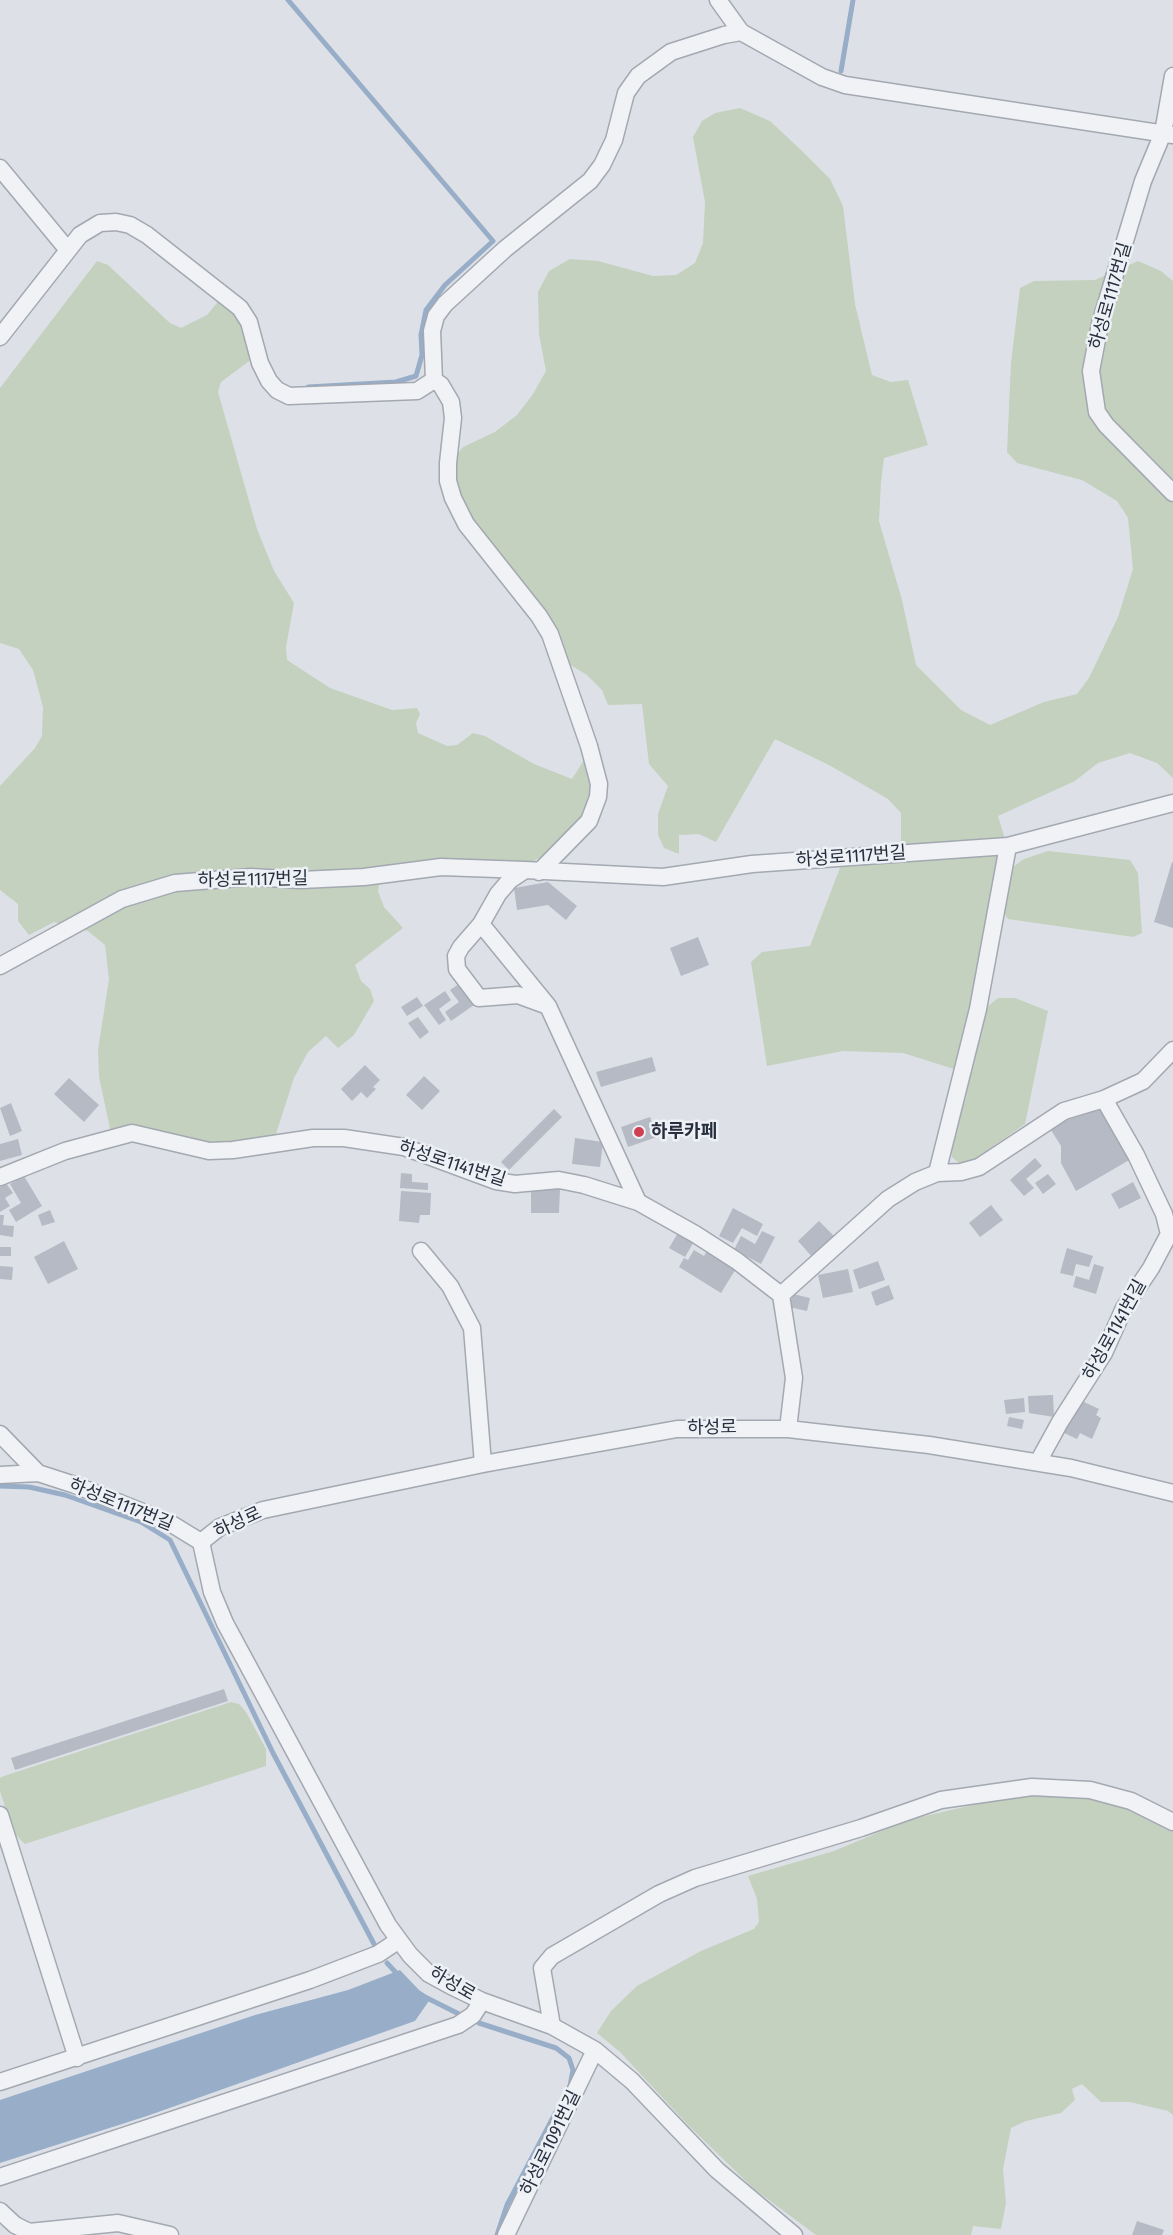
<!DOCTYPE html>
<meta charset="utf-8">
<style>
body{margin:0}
canvas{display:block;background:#dde1e7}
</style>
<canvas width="1173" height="2235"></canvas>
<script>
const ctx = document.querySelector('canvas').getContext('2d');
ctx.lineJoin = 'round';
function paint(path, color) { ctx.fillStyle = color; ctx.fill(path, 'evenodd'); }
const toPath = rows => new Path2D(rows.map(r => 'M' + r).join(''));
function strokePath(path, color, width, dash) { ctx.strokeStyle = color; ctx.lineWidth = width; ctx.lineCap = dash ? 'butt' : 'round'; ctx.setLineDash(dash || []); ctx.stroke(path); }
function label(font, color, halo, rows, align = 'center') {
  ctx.font = font + ' "Fira Sans Condensed","Noto Sans KR",sans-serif'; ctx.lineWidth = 5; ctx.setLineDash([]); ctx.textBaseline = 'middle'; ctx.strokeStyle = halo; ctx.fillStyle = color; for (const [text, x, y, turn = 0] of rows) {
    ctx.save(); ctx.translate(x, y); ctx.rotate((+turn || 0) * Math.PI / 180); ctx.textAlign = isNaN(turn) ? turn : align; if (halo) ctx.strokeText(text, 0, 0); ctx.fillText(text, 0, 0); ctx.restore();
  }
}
paint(toPath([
 [740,108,770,121,801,150,830,179,843,206,855,304,872,375,891,382,908,380,928,445,884,458,881,482,879,521,902,600,916,665,961,710,990,725,1044,702,1077,694,1089,678,1118,617,1133,569,1128,518,1117,501,1082,480,1017,463,1007,452,1011,363,1020,288,1034,281,1095,280,1138,261,1161,271,1173,281,1173,778,1157,763,1130,753,1098,763,1075,781,998,816,1004,836,969,1017,954,1069,903,1053,843,1051,767,1066,751,962,762,952,810,946,841,865,886,860,901,840,901,813,888,799,829,765,775,739,716,842,699,834,679,835,679,854,664,848,658,835,658,814,668,786,649,764,642,704,608,705,602,690,587,675,569,664,469,517,458,494,453,474,455,457,463,447,495,432,517,415,533,394,546,371,539,334,538,292,549,271,570,259,598,261,653,276,676,275,695,263,703,243,705,202,693,137,702,121,715,113],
 [97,261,108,265,170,323,181,328,207,315,221,298,244,324,252,359,221,382,218,392,257,529,274,571,294,603,286,647,287,660,330,688,392,710,417,708,420,714,416,723,418,733,447,746,457,745,473,733,485,736,534,764,572,779,586,757,593,780,586,816,544,855,534,861,381,869,378,891,384,907,403,928,355,965,361,981,370,989,374,1001,354,1035,338,1048,326,1036,308,1052,294,1078,275,1137,227,1145,111,1133,99,1077,98,1050,109,979,105,945,88,931,54,922,29,935,18,921,18,904,0,890,0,786,35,748,42,736,43,707,33,670,19,649,0,643,0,388],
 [1048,851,1130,860,1138,873,1142,933,1133,937,1008,919,1003,911,1013,867,1024,859],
 [998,998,1015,998,1048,1011,1025,1124,975,1159,959,1163,952,1157,950,1146,987,1007],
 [231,1702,239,1704,246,1712,266,1749,266,1766,25,1844,13,1832,0,1791,0,1778,4,1776],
 [1067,1791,1138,1806,1173,1828,1173,2115,1168,2111,1130,2102,1101,2102,1082,2084,1072,2089,1075,2100,1061,2113,1026,2121,1011,2128,1003,2169,1006,2203,1001,2229,973,2226,971,2235,816,2235,754,2189,688,2125,620,2052,597,2033,611,2011,637,1986,701,1951,754,1929,759,1922,757,1899,748,1876,834,1851,908,1820,1007,1797]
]), '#c3d1be');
paint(toPath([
 [400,1970,419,1990,431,1998,415,2021,147,2116,0,2163,0,2100,255,2015,348,1990]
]), '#98aec8');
strokePath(toPath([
 [288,0,493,241,445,285,426,310,421,335,422,355,416,376,396,382,308,387],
 [841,71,853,0],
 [0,1486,29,1487,65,1495,141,1522,170,1540,273,1753,374,1944],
 [387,1963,400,1977],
 [425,1997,459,2014],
 [479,2023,556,2048,569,2058,573,2070,570,2086],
 [497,2235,507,2205,557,2110]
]), '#98aec8', 5);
paint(toPath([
 [1172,862,1173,862,1173,928,1154,922],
 [548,882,577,906,566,920,548,905,517,910,514,888],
 [698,937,709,965,681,976,670,948],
 [459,984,474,1005,451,1021,445,1012,459,1002,450,990],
 [445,991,451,1000,439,1009,446,1020,439,1025,424,1005],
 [417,997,423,1006,407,1016,401,1007],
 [418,1017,429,1032,420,1039,408,1023],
 [652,1057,656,1071,601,1087,596,1072],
 [365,1065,380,1080,373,1087,376,1089,367,1098,361,1092,352,1101,341,1089],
 [424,1076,440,1091,422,1110,406,1095],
 [69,1078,99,1105,84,1122,54,1094],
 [11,1103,22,1131,10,1136,0,1108],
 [554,1109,562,1117,509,1170,501,1162],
 [1103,1109,1131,1159,1076,1191,1061,1163,1061,1146,1051,1130,1074,1116],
 [650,1117,657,1137,628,1147,621,1127],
 [575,1138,603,1142,600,1167,572,1164],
 [18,1139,22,1155,0,1161,0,1144],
 [1035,1158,1042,1166,1026,1179,1034,1188,1024,1196,1010,1180],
 [401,1173,412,1174,412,1182,428,1183,428,1190,400,1188],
 [1048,1174,1056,1184,1043,1194,1035,1183],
 [24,1176,42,1206,16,1222,9,1210,21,1203,10,1184],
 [1133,1182,1141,1198,1119,1209,1111,1194],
 [6,1183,13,1193,5,1198,10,1206,0,1212,0,1187],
 [531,1189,560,1189,559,1213,531,1213],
 [401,1191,431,1193,430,1215,420,1215,419,1223,399,1221],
 [991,1205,1003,1220,980,1237,969,1223],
 [733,1208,763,1224,757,1236,742,1228,733,1243,719,1236],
 [50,1210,55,1222,42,1226,38,1215],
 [0,1215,4,1215,3,1225,14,1226,13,1237,0,1235],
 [819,1221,836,1238,814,1259,798,1241],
 [679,1231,695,1240,685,1257,669,1248],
 [762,1231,775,1237,761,1264,734,1250,741,1236,755,1244],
 [64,1241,78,1269,48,1284,34,1257],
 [0,1247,11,1247,11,1256,0,1256],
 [1067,1248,1093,1256,1089,1267,1076,1264,1073,1276,1060,1273],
 [708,1249,737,1267,721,1293,679,1267,684,1258,688,1260,694,1250,704,1256],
 [878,1261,885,1280,859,1289,853,1270],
 [1094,1264,1104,1267,1096,1294,1073,1287,1076,1276,1089,1280],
 [0,1266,13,1267,12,1280,0,1279],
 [848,1269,853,1292,823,1298,818,1275],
 [889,1285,894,1299,876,1306,871,1292],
 [793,1294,810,1298,807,1311,789,1307],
 [1053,1395,1054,1417,1029,1413,1028,1396],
 [1024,1398,1025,1412,1006,1414,1004,1400],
 [1080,1400,1099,1409,1096,1415,1101,1418,1092,1439,1080,1433,1077,1439,1064,1433],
 [1009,1417,1024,1420,1022,1429,1007,1426],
 [224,1689,228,1701,15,1770,11,1758],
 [1137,2221,1164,2230,1162,2235,1132,2235]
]), '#b5bac4');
const minor = toPath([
 [718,0,741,32],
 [1173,76,1163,133,1143,181,1100,324,1091,371,1097,412,1106,425,1173,493],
 [0,168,67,249],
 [0,337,80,235,100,223,116,222,130,225,147,235,240,308,249,322,260,363,269,381,277,390,289,396,417,391,434,380,432,331,436,316,445,304,505,249,590,181,602,165,614,140,626,93,638,76,671,52,724,35,741,32,822,77,845,85,1173,135],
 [434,380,441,385,451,402,453,418,448,463,448,481,453,498,466,524,539,616,550,634,589,746,599,784,598,797,589,821,539,872],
 [481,924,498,894,510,880,525,870,663,877,752,864,1008,846,1173,803],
 [0,966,122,899,175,883,251,877,301,880,364,877,441,867,525,870],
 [548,1006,481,924,461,947,456,956,457,969,479,998,518,995,548,1006,638,1202],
 [937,1173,978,1009,1008,846],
 [0,1177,65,1151,132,1133,209,1151,233,1150,313,1138,344,1138,404,1147,496,1181,515,1184,559,1180,584,1185,638,1202,695,1234,737,1261,781,1295,794,1378,788,1429],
 [421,1251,450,1286,472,1328,483,1464],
 [781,1295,888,1199,915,1182,937,1173,961,1172,979,1167,1064,1111,1104,1099,1143,1081,1173,1050],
 [0,1434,38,1473],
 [1038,1462,1060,1422,1104,1353,1124,1308,1151,1268,1169,1234,1164,1214,1136,1155,1104,1099],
 [0,1475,38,1473,75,1485,170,1523,201,1542],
 [0,1815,77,2058],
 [552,2026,542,1968,552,1956,659,1894,695,1878,861,1828,941,1800,1032,1787,1090,1790,1131,1801,1173,1822],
 [0,2082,310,1980,378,1954,399,1940],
 [0,2177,458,2025,473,2015,482,2001],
 [0,2211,15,2225,29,2232,118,2223,170,2235],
 [506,2235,595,2050],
 [794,2235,717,2170,632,2081,595,2050,552,2026,482,2001,451,1986,429,1974,410,1955,388,1925,225,1623,212,1592,201,1542,220,1527,263,1510,483,1464,677,1429,788,1429,929,1445,1071,1468,1173,1493]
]);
strokePath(minor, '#a3a8b1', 19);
strokePath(minor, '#f0f2f6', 16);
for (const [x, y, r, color] of [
 [639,1132,6,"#ce4153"]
]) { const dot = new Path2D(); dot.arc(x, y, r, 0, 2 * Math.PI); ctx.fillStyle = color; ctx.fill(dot); strokePath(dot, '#edf0f5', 2); }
label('18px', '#272f3e', '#edf0f5', [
 ["하성로1117번길",1111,296,-74],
 ["하성로1117번길",851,857,-4],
 ["하성로1117번길",253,880,-1],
 ["하성로1141번길",452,1164,18],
 ["하성로1141번길",1115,1330,-61],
 ["하성로",712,1428,-1],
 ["하성로1117번길",121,1505,22],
 ["하성로",238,1523,-25],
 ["하성로",452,1984,30],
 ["하성로1091번길",551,2143,-64]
]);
label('bold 18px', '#272f3e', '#edf0f5', [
 ["하루카페",651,1132]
], 'left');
</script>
